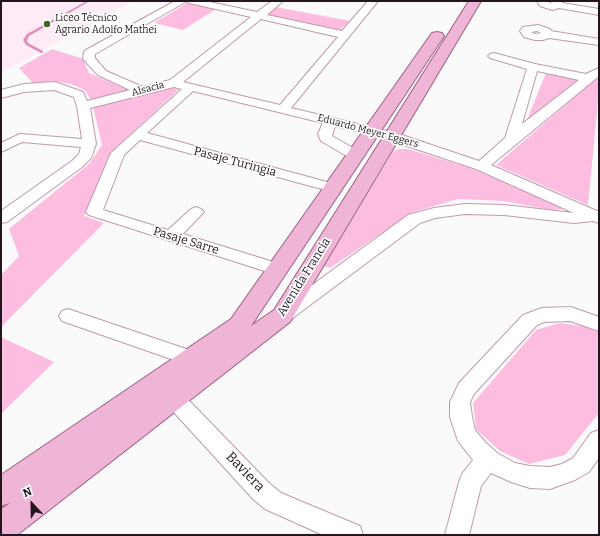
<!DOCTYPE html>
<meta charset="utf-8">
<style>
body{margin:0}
#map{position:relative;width:600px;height:536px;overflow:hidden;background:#fafafa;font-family:Bitter,serif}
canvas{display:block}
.frame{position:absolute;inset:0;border:2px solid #22151d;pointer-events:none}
.north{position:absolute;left:12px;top:484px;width:40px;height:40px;-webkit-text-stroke:3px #fff;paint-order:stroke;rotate:338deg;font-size:11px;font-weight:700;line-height:16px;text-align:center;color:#22151d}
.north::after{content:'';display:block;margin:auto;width:14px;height:18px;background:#22151d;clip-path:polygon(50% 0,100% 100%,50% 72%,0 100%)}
</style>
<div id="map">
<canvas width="600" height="536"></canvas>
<div class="frame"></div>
<div class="north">N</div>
</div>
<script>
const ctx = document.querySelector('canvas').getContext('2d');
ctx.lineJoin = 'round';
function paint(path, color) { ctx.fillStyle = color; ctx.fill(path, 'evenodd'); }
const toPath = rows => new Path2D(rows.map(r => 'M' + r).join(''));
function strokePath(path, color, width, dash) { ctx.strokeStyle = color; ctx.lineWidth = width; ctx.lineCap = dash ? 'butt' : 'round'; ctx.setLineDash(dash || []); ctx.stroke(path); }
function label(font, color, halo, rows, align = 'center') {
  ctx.font = font + ' Bitter,serif'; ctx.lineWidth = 3.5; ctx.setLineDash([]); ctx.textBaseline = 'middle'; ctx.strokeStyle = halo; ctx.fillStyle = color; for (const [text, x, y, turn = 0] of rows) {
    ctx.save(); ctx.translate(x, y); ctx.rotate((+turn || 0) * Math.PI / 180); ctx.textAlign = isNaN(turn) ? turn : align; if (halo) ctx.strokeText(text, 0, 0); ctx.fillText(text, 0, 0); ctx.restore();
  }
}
paint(toPath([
 [1,1,133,1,1,73]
]), '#feebf5');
paint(toPath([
 [187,3,216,9,183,30,154,23],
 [276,7,350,21,339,31,264,16],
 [52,49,83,59,89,73,130,91,91,100,85,90,71,84,54,81,33,83,19,68],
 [546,73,580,79,527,120],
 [599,76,599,91,588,205,496,165],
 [168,87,179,89,110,153,84,216,104,223,1,327,1,275,19,256,9,229,89,164,102,145,93,107],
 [399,149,408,149,473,169,564,209,551,210,503,201,458,199,413,212,330,268,324,266,393,152],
 [560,323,589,327,599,332,599,413,565,455,529,464,500,451,476,429,473,403,536,330],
 [1,337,54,362,1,414]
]), '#fdbde0');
paint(toPath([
 [87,1,90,1,29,36,27,40,28,43,43,51,43,53,41,53,26,45,23,40,27,34,87,1]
]), '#e08fbd');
const minor = toPath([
 [175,1,187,1,95,54,95,58,106,71,143,87,170,80,251,17,189,3,187,1,205,1,257,12,272,1,283,1,267,15,342,31,368,1,378,1,291,108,396,133,479,161,505,138,527,69,490,58,488,56,490,54,494,53,535,64,586,74,599,68,599,76,491,165,599,212,599,223,593,221,574,223,504,215,465,214,435,218,420,223,290,320,284,322,278,320,275,315,278,310,408,215,434,208,465,204,504,205,574,213,476,169,386,139,335,126,332,136,360,152,362,155,360,158,355,159,350,158,321,141,318,134,323,123,193,91,147,133,338,185,340,188,338,191,333,192,140,140,124,155,103,210,168,230,191,209,196,207,201,209,204,212,201,215,183,234,283,265,286,269,283,273,277,275,271,273,89,215,86,212,111,153,182,89,174,87,90,108,96,144,91,158,82,167,7,222,1,223,1,211,72,161,79,154,81,147,22,142,1,152,1,143,20,134,82,139,77,106,74,97,54,90,24,92,1,98,1,90,24,84,55,82,83,92,87,101,130,90,98,75,83,59,84,52,86,50,175,1],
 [261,19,338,37,280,105,183,82,261,19],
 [537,71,579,80,522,124,537,71],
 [537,1,547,1,552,4,550,1,561,1,562,3,599,9,599,15,559,8,552,10,540,6,537,1],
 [538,25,550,29,551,31,599,39,599,45,549,38,543,40,535,40,524,37,520,31,523,27,538,25],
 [537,31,541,33,535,34,531,32,537,31],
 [571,307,599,317,599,331,570,321,544,322,537,325,474,394,470,402,472,417,475,430,485,442,497,453,515,463,530,466,550,467,562,464,573,458,591,433,599,430,599,458,589,472,575,480,550,489,530,488,511,482,491,473,481,486,469,535,445,535,459,482,462,474,473,460,458,441,450,417,450,402,459,383,523,315,542,308,571,307],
 [68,309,198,353,201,358,198,363,191,366,62,321,59,316,62,311,68,309],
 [166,382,173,384,269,483,281,493,360,526,363,535,323,535,265,509,253,499,159,396,156,390,159,384,166,382]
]);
const major = toPath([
 [469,1,481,1,290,322,17,535,1,535,1,509,10,503,1,506,1,475,231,319,432,33,437,32,442,33,444,36,251,326,274,310,469,1]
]);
strokePath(minor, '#be9aad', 2);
strokePath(major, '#9f5d83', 2);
paint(minor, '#fff');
paint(major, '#eeb5d6');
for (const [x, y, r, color] of [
 [47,24,4,"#3f6825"]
]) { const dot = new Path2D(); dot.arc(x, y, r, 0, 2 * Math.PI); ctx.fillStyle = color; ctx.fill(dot); strokePath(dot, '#fff', 1.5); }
label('10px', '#22151d', '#fff', [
 ["Liceo Técnico",55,18],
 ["Agrario Adolfo Mathei",55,30]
], 'left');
label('10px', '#22151d', '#fff', [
 ["Alsacia",148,89,-15],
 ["Eduardo Meyer Eggers",368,131,15]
]);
label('12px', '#22151d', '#fff', [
 ["Pasaje Turingia",235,162,15],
 ["Pasaje Sarre",186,241,17],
 ["Avenida Francia",304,277,-58]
]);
label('14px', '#22151d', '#fff', [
 ["Baviera",245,472,46]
]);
</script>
